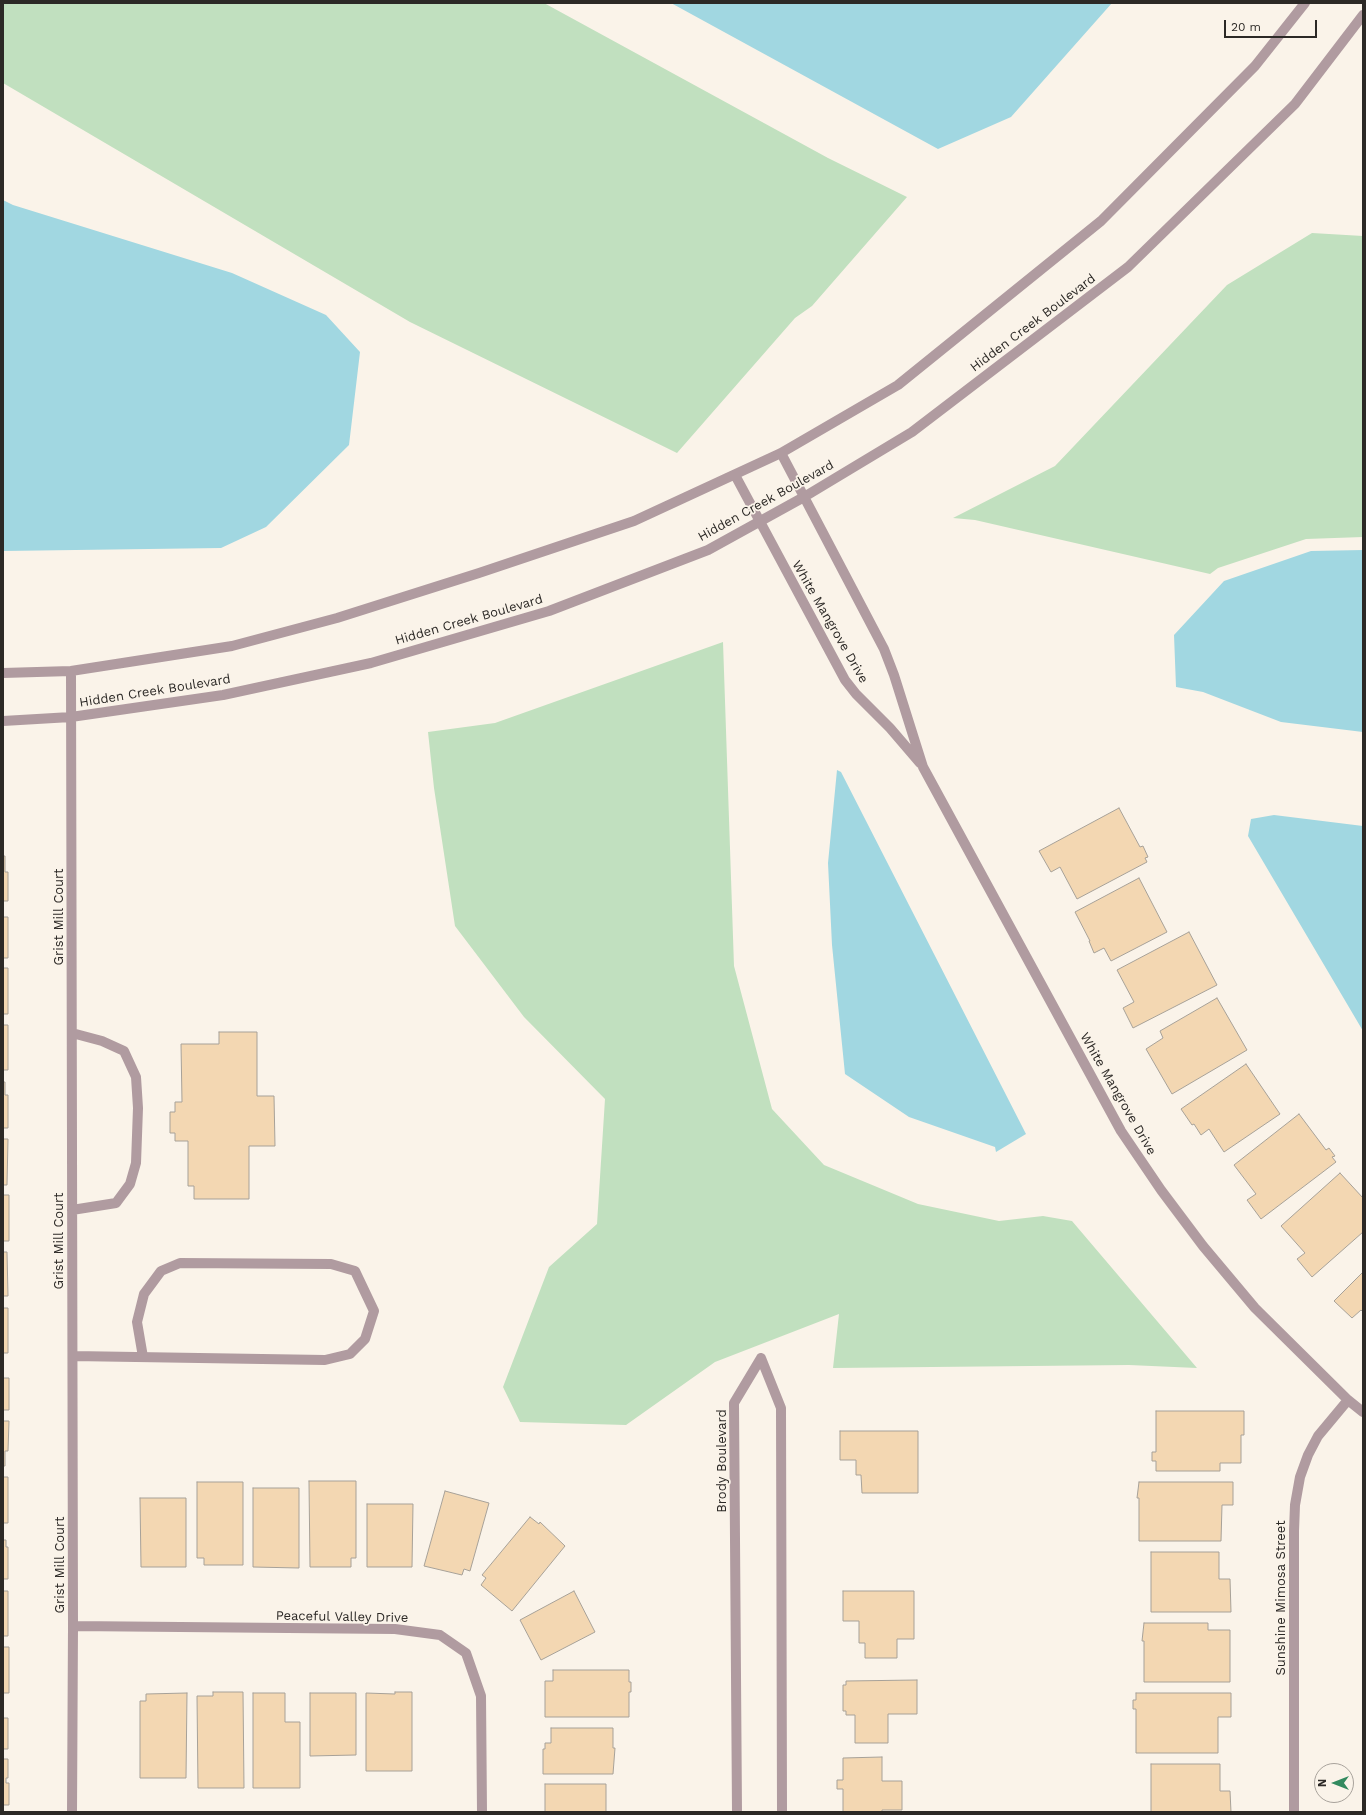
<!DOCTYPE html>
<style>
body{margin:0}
#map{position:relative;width:1366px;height:1815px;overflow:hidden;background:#faf3e9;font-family:"Work Sans",sans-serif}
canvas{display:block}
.frame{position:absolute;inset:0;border:4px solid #2c2926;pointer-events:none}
.north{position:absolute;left:1314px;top:1763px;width:40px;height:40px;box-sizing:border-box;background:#faf3e9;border:1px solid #a8a29b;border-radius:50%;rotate:270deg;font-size:11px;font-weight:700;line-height:16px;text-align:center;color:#2c2926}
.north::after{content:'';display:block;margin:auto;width:14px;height:18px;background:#328a5f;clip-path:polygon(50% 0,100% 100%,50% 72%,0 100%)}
.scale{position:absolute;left:1224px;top:20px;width:93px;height:18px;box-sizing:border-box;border:2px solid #2c2926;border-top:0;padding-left:5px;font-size:12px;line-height:14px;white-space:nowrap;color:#2c2926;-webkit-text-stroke:3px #faf3e9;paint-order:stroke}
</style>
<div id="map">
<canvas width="1366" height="1815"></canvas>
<div class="frame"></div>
<div class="north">N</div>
<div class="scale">20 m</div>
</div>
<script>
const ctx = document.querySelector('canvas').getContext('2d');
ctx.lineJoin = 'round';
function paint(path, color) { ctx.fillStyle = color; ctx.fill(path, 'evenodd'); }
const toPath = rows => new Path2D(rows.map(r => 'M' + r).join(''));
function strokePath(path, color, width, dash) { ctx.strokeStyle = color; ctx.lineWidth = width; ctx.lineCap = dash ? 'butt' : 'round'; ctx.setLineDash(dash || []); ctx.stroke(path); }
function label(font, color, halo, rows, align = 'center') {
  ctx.font = font + ' "Work Sans",sans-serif'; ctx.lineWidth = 3.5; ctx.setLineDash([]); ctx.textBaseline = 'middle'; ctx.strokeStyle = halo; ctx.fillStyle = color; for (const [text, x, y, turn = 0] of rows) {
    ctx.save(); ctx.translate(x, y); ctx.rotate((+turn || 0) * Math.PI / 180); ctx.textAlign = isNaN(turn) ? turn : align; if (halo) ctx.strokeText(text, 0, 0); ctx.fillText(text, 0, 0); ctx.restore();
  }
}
paint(toPath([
 [3,3,544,3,828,158,907,197,812,306,795,318,677,453,410,322,3,83],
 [1312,233,1363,236,1363,537,1306,539,1218,568,1210,574,975,520,953,518,1055,466,1227,285],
 [723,642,734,966,772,1109,824,1165,918,1204,999,1221,1043,1216,1072,1221,1197,1368,1129,1365,833,1368,839,1314,715,1362,626,1425,520,1422,503,1387,549,1267,597,1224,605,1099,524,1017,455,926,434,788,428,732,495,723]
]), '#c1e0bf');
paint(toPath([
 [671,3,1112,3,1011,117,938,149],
 [3,200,13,205,232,273,326,315,360,352,349,445,266,527,221,548,3,551],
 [1363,550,1363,732,1281,722,1203,692,1176,687,1174,635,1224,581,1311,551],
 [837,770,841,772,1026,1134,996,1152,995,1147,909,1117,845,1074,832,945,828,863],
 [1274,815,1363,826,1363,1031,1248,836,1251,819]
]), '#a1d7e1');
const building = toPath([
 [1119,808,1140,847,1143,846,1148,857,1145,858,1147,862,1077,899,1060,867,1051,872,1039,851,1119,808],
 [3,856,5,856,5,872,8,872,8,901,3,901,3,856],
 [1139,878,1167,932,1111,961,1104,948,1094,953,1089,941,1090,941,1075,912,1139,878],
 [3,917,8,917,8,958,3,958,3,917],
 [1189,932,1217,985,1133,1028,1123,1008,1134,1002,1117,970,1189,932],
 [3,968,8,968,8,1014,3,1014,3,968],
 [1217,998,1247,1050,1172,1094,1146,1049,1163,1038,1160,1031,1217,998],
 [3,1025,8,1025,8,1070,3,1070,3,1025],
 [219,1032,257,1032,257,1096,274,1096,275,1146,249,1146,249,1199,194,1199,194,1186,188,1186,188,1141,175,1141,175,1133,170,1133,170,1112,175,1112,175,1102,182,1102,181,1044,219,1044,219,1032],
 [1246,1064,1280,1114,1224,1152,1209,1129,1201,1135,1194,1124,1192,1125,1181,1109,1246,1064],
 [3,1082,5,1082,5,1095,8,1095,8,1128,3,1128,3,1082],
 [1299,1114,1326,1150,1329,1148,1335,1156,1332,1157,1336,1162,1261,1219,1247,1200,1256,1194,1234,1165,1299,1114],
 [3,1139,8,1139,7,1185,3,1185,3,1139],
 [1340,1173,1363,1198,1363,1232,1312,1277,1297,1259,1305,1253,1281,1226,1340,1173],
 [3,1195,9,1195,9,1241,3,1241,3,1195],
 [3,1252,7,1252,8,1296,3,1296,3,1252],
 [1363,1272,1363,1312,1361,1310,1352,1318,1334,1301,1363,1272],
 [3,1308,8,1308,8,1353,3,1353,3,1308],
 [3,1378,9,1378,9,1410,3,1410,3,1378],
 [1156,1411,1244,1411,1244,1435,1241,1435,1241,1463,1220,1463,1220,1471,1156,1471,1156,1461,1152,1461,1152,1452,1156,1452,1156,1411],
 [3,1421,9,1421,8,1451,5,1451,5,1466,3,1466,3,1421],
 [840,1431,918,1431,918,1493,862,1493,861,1475,856,1475,856,1460,840,1460,840,1431],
 [3,1477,8,1477,8,1523,3,1523,3,1477],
 [309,1481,356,1481,356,1558,351,1558,351,1567,310,1567,309,1481],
 [197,1482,243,1482,243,1565,204,1565,204,1558,197,1558,197,1482],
 [1139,1482,1233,1482,1233,1505,1222,1505,1221,1541,1139,1541,1139,1498,1137,1498,1139,1482],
 [253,1488,299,1488,299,1568,253,1567,253,1488],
 [445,1491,489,1503,470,1571,464,1569,462,1575,424,1566,445,1491],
 [140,1498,186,1498,186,1567,141,1567,140,1498],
 [367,1504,413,1504,412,1567,367,1567,367,1504],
 [530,1517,539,1524,540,1522,565,1546,512,1611,481,1585,486,1578,482,1575,530,1517],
 [3,1540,6,1540,6,1547,8,1547,8,1579,3,1579,3,1540],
 [1151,1552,1219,1552,1219,1579,1230,1579,1231,1612,1151,1612,1151,1552],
 [3,1589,3,1591,8,1591,8,1636,3,1636,3,1589],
 [574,1591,595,1632,541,1660,520,1620,574,1591],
 [843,1591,914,1591,914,1639,897,1639,897,1658,865,1658,865,1643,859,1643,859,1621,843,1621,843,1591],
 [1144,1623,1208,1623,1208,1630,1230,1630,1230,1682,1144,1682,1144,1641,1142,1641,1144,1623],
 [3,1647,9,1647,9,1693,3,1693,3,1647],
 [553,1670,629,1670,629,1682,631,1682,631,1692,629,1692,629,1717,545,1717,545,1681,553,1681,553,1670],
 [917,1680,917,1714,888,1714,888,1743,855,1743,855,1715,846,1715,846,1711,843,1711,843,1685,846,1685,846,1681,917,1680],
 [213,1692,243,1692,244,1788,198,1788,197,1696,213,1696,213,1692],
 [395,1692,412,1692,412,1771,366,1771,366,1693,395,1694,395,1692],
 [187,1693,186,1778,140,1778,140,1701,146,1701,146,1694,187,1693],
 [253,1693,285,1693,285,1722,300,1722,300,1788,253,1788,253,1693],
 [310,1693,356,1693,356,1755,310,1756,310,1693],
 [1136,1693,1231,1693,1231,1717,1218,1717,1218,1753,1136,1753,1136,1709,1133,1709,1133,1700,1136,1700,1136,1693],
 [3,1718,8,1718,8,1749,3,1749,3,1718],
 [551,1728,613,1728,613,1748,615,1748,613,1774,543,1774,543,1749,545,1749,545,1743,551,1743,551,1728],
 [882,1757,882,1781,902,1781,902,1810,882,1810,882,1812,843,1812,843,1789,837,1789,837,1780,843,1780,843,1758,882,1757],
 [3,1759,8,1759,8,1778,6,1778,6,1783,9,1783,9,1805,3,1805,3,1759],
 [1151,1764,1220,1764,1220,1791,1230,1791,1231,1812,1151,1812,1151,1764],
 [545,1784,606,1784,606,1812,545,1812,545,1784]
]);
paint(building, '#f3d7b2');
strokePath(building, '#a7a198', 1);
strokePath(toPath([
 [781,453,884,649,894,675,923,767,1121,1131,1161,1190,1203,1246,1255,1308,1348,1400,1363,1412],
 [735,475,845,680,856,694,890,728,920,763],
 [71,671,73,1626,72,1812],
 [3,673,71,671,232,646,337,618,479,573,634,521,781,453,898,385,1101,221,1255,66,1305,3],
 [3,721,71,717,223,695,371,663,549,611,708,550,804,497,912,432,1128,267,1295,104,1363,15],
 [72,1033,102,1041,124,1051,136,1077,138,1108,136,1163,130,1184,116,1203,72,1210],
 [73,1356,325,1360,350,1354,365,1339,374,1311,355,1271,331,1264,180,1263,161,1271,144,1294,137,1322,143,1357],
 [761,1358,781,1408,782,1812],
 [73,1626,395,1629,440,1635,466,1653,481,1696,482,1812],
 [737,1812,734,1403,761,1358],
 [1294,1812,1294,1531,1295,1505,1300,1477,1308,1455,1318,1436,1348,1400]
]), '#b09ba0', 10);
label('13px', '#2c2926', '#faf3e9', [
 ["Hidden Creek Boulevard",1033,323,-37],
 ["Hidden Creek Boulevard",766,501,-29],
 ["Hidden Creek Boulevard",469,620,-16],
 ["White Mangrove Drive",830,622,60],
 ["Hidden Creek Boulevard",155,691,-9],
 ["Grist Mill Court",59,917,-90],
 ["White Mangrove Drive",1118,1094,60],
 ["Grist Mill Court",59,1241,-90],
 ["Brody Boulevard",722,1461,-90],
 ["Grist Mill Court",60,1565,-90],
 ["Sunshine Mimosa Street",1281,1598,-90],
 ["Peaceful Valley Drive",342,1617,1]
]);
</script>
